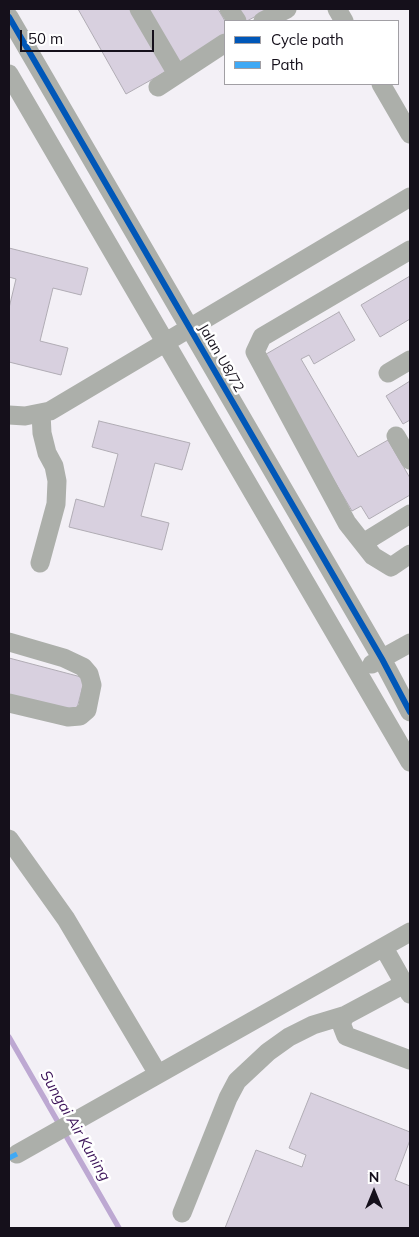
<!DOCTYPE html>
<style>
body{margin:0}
#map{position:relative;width:419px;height:1237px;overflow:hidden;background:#f3f0f6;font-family:Mulish,sans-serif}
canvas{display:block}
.frame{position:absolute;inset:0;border:10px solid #15101b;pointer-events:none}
.legend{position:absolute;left:224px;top:20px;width:175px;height:65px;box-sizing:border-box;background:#fff;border:1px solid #a19fa4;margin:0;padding:6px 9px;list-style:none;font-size:15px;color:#15101b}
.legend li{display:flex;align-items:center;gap:10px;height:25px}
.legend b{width:25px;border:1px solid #a19fa4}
.north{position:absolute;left:349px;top:1167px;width:50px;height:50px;-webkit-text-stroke:4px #fff;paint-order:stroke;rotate:0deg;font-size:14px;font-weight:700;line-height:20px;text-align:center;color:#15101b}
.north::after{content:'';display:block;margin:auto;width:18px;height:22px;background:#15101b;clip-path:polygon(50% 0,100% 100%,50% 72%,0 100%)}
.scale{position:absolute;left:20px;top:30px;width:134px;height:22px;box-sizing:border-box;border:2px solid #15101b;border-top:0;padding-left:6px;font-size:15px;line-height:18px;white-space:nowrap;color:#15101b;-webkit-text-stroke:4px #fff;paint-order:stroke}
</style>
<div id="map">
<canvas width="419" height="1237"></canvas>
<div class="frame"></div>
<ul class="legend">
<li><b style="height:6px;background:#0057b8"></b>Cycle path</li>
<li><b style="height:6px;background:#3fa9f5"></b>Path</li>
</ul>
<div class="north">N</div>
<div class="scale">50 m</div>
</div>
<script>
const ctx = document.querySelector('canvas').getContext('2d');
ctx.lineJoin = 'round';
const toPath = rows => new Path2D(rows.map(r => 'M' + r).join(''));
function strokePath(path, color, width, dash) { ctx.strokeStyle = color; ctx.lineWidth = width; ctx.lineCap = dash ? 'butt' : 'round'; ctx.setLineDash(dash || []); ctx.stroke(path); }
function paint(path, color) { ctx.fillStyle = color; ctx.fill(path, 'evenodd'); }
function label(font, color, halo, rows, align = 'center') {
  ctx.font = font + ' Mulish,sans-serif'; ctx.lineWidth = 5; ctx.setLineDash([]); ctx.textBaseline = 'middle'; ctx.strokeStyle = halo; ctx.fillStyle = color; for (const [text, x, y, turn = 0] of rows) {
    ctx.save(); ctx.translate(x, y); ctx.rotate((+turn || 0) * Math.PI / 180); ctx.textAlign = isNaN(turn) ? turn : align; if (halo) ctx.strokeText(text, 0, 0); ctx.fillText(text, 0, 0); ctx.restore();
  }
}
strokePath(toPath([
 [9,1037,119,1228]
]), '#bda8d2', 5.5);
const building = toPath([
 [78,9,132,9,167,71,126,94,78,9],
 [147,9,218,9,225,21,225,39,180,65,147,9],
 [236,9,266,9,267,10,247,21,244,21,236,9],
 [9,248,88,268,81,295,53,288,40,341,68,348,61,375,9,362,9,308,16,279,9,277,9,248],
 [410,276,410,319,380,337,361,305,410,276],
 [339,312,355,340,314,364,309,355,301,359,358,457,388,440,410,478,410,495,369,519,361,506,352,511,261,357,339,312],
 [410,381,410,420,403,424,386,396,410,381],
 [99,421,190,443,182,470,155,463,141,516,169,523,162,550,69,527,76,499,104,507,118,454,92,447,99,421],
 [9,658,85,678,76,712,9,695,9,658],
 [311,1093,410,1132,410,1140,395,1180,410,1186,410,1228,225,1228,256,1150,302,1167,306,1155,289,1148,311,1093]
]);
paint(building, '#d8d0df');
strokePath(building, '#b0acb4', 1);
strokePath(toPath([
 [139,9,177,74],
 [229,9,237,21],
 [337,9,344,21],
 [9,17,382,659,410,712],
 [263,21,287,9],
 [9,74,410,762],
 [381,84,410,134],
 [158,87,225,43],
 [410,250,262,337,255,352,347,523,373,556,391,567,410,554],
 [388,373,410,360],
 [9,415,25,416,50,411,410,197],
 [396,436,410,460],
 [363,543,410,514],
 [40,563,56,504,57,481,54,466,47,453,42,433,41,413],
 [9,642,64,658,83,667,89,674,92,685,87,710,80,716,68,717,9,703],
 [372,664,410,643],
 [9,839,66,919,158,1074],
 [384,948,410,994],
 [404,984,346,1015,341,1023,346,1036,410,1060],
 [17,1154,410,932],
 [182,1213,228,1098,237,1081,268,1052,289,1037,313,1025,346,1015]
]), '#acafaa', 19);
strokePath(toPath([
 [9,1158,17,1154]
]), '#3fa9f5', 5, [10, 5]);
strokePath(toPath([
 [9,17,382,659,410,712]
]), '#0057b8', 6);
label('14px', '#15101b', '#fff', [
 ["Jalan U8/72",221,358,60]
]);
label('italic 15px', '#3b1258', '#fff', [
 ["Sungai Air Kuning",75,1126,60]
]);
</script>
